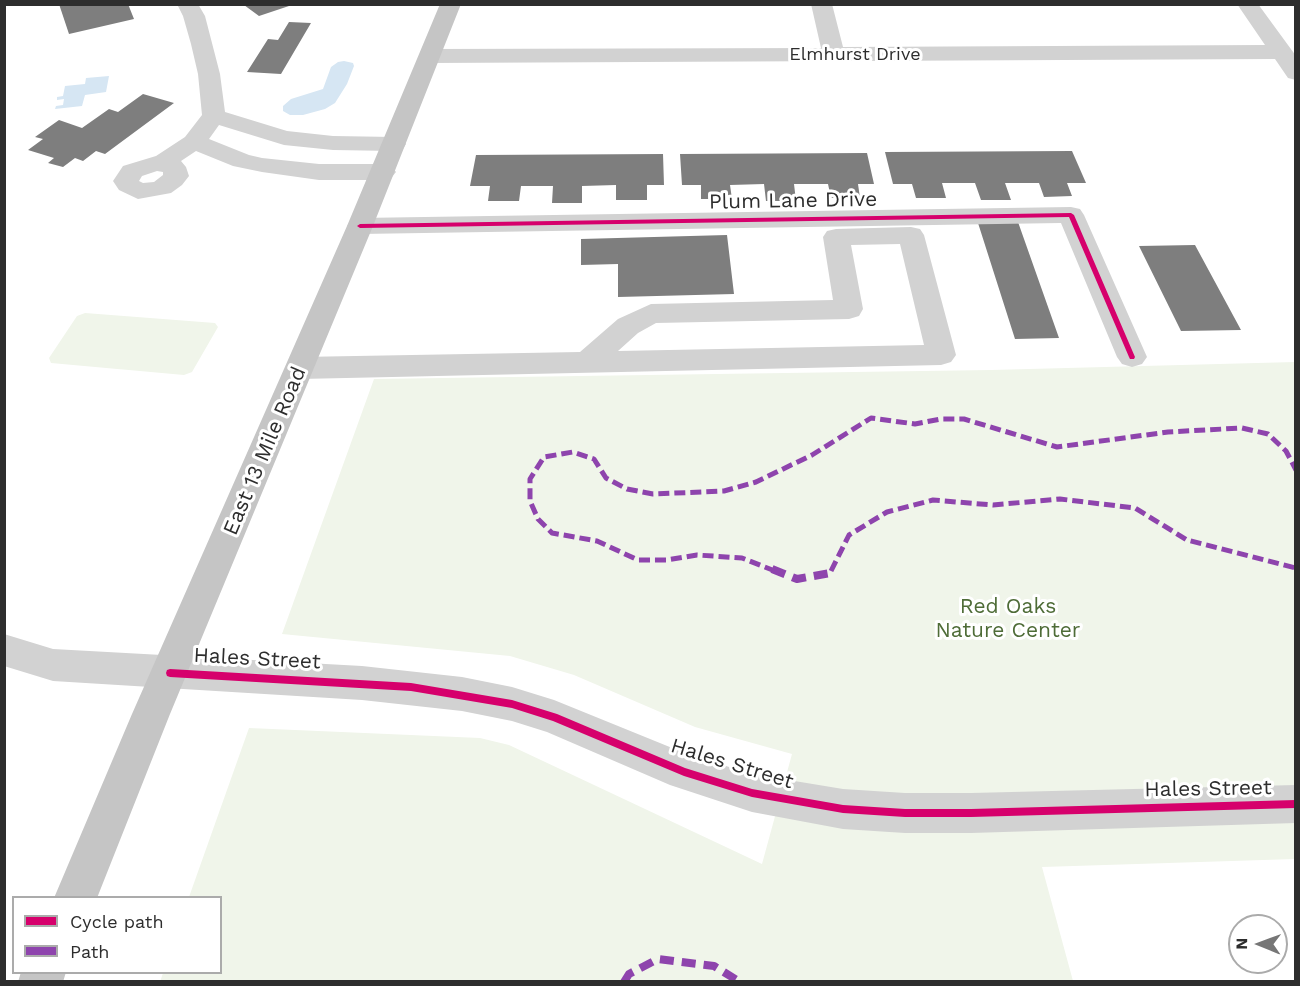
<!DOCTYPE html>
<style>
body{margin:0}
#map{position:relative;width:1300px;height:986px;overflow:hidden;background:#fff;font-family:"Work Sans",sans-serif}
canvas{display:block}
.frame{position:absolute;inset:0;border:6px solid #2d2d2d;pointer-events:none}
.legend{position:absolute;left:12px;top:896px;width:210px;height:78px;box-sizing:border-box;background:#fff;border:2px solid #ababab;margin:0;padding:8px 10px;list-style:none;font-size:18px;color:#2d2d2d}
.legend li{display:flex;align-items:center;gap:12px;height:30px}
.legend b{width:30px;border:2px solid #ababab}
.north{position:absolute;left:1228px;top:914px;width:60px;height:60px;box-sizing:border-box;background:#fff;border:2px solid #ababab;border-radius:50%;rotate:271deg;font-size:16px;font-weight:700;line-height:24px;text-align:center;color:#2d2d2d}
.north::after{content:'';display:block;margin:auto;width:21px;height:27px;background:#767676;clip-path:polygon(50% 0,100% 100%,50% 72%,0 100%)}
</style>
<div id="map">
<canvas width="1300" height="986"></canvas>
<div class="frame"></div>
<ul class="legend">
<li><b style="height:8px;background:#d6006c"></b>Cycle path</li>
<li><b style="height:8px;background:#8e44ad"></b>Path</li>
</ul>
<div class="north">N</div>
</div>
<script>
const ctx = document.querySelector('canvas').getContext('2d');
ctx.lineJoin = 'round';
function paint(path, color) { ctx.fillStyle = color; ctx.fill(path, 'evenodd'); }
const toPath = rows => new Path2D(rows.map(r => 'M' + r).join(''));
function strokePath(path, color, width, dash) { ctx.strokeStyle = color; ctx.lineWidth = width; ctx.lineCap = dash ? 'butt' : 'round'; ctx.setLineDash(dash || []); ctx.stroke(path); }
function label(font, color, halo, rows, align = 'center') {
  ctx.font = font + ' "Work Sans",sans-serif'; ctx.lineWidth = 6; ctx.setLineDash([]); ctx.textBaseline = 'middle'; ctx.strokeStyle = halo; ctx.fillStyle = color; for (const [text, x, y, turn = 0] of rows) {
    ctx.save(); ctx.translate(x, y); ctx.rotate((+turn || 0) * Math.PI / 180); ctx.textAlign = isNaN(turn) ? turn : align; if (halo) ctx.strokeText(text, 0, 0); ctx.fillText(text, 0, 0); ctx.restore();
  }
}
paint(toPath([
 [85,313,215,323,218,327,192,372,184,375,51,363,49,358,77,316],
 [1295,362,1295,859,1042,867,1073,981,160,982,163,973,220,972,220,898,189,897,249,728,480,738,509,745,762,864,792,754,695,727,574,675,510,656,282,634,374,379,991,370]
]), '#f0f5ea');
paint(toPath([
 [344,61,353,63,354,66,347,84,335,103,325,109,303,115,290,115,283,111,283,106,291,99,323,89,331,67,338,62],
 [109,76,106,92,85,95,82,106,55,109,56,106,63,105,64,99,57,100,57,97,63,96,65,86,85,84,86,78]
]), '#d6e6f3');
paint(toPath([
 [59,4,128,4,134,19,69,34],
 [244,5,292,5,259,16],
 [289,22,311,23,281,74,247,72,268,39,278,40],
 [143,94,174,103,105,154,96,151,83,161,75,158,63,167,48,163,54,158,28,150,43,139,35,137,59,120,82,128,109,109,118,112],
 [1072,151,1086,183,1067,183,1072,196,1044,197,1039,183,1005,183,1011,200,981,200,975,183,942,183,946,198,916,198,912,184,893,184,885,152],
 [867,153,874,184,858,184,860,198,831,198,828,184,794,184,796,201,766,201,764,184,730,185,732,199,701,199,701,185,682,185,680,154],
 [663,154,664,185,647,185,647,200,616,200,616,185,582,186,582,203,552,203,553,186,521,186,519,201,488,201,490,186,470,186,476,155],
 [1018,222,1059,338,1015,339,978,223],
 [727,235,734,294,618,297,618,264,581,265,581,239],
 [1195,245,1241,330,1181,331,1139,246]
]), '#7e7e7e');
paint(toPath([
 [177,4,198,4,205,16,220,74,225,112,287,131,333,136,394,137,403,139,406,144,403,149,394,151,333,150,284,145,219,125,209,139,249,155,262,158,319,164,383,164,392,167,396,172,392,177,383,180,319,180,262,172,233,166,196,151,181,161,186,167,189,176,182,185,171,193,138,199,119,190,113,181,123,166,156,156,185,137,202,115,198,74,191,44,183,16,177,4],
 [157,171,163,172,163,175,154,182,143,183,139,181,142,176,157,171],
 [811,4,832,4,843,47,1265,45,1237,4,1258,4,1296,56,1296,80,1288,78,1275,59,430,63,422,61,419,56,422,51,430,49,821,48,811,4],
 [1071,207,1080,209,1084,215,1147,357,1142,364,1132,367,1122,364,1117,357,1061,223,360,234,351,232,347,226,351,220,360,218,1071,207],
 [911,227,920,229,924,235,956,355,951,362,941,365,300,379,289,375,285,368,289,361,300,357,580,352,618,319,651,304,833,300,823,237,827,231,836,229,911,227],
 [900,244,924,345,618,351,638,333,656,323,849,319,859,316,863,309,851,245,900,244],
 [4,634,53,649,362,666,462,677,512,687,554,700,687,754,752,774,843,789,905,793,971,793,1296,785,1296,823,971,833,905,833,843,829,752,812,670,785,547,732,512,721,462,711,362,700,53,681,4,666,4,634]
]), '#d2d2d2');
paint(toPath([
 [440,4,461,4,373,226,170,714,97,898,54,898,132,714,347,226,440,4],
 [21,972,66,972,63,982,18,982,21,972]
]), '#c5c5c5');
strokePath(toPath([
 [775,571,742,558,697,555,666,560,638,560,597,541,552,533,538,519,530,501,530,479,544,457,573,452,594,459,606,478,627,489,653,494,724,491,756,482,812,455,871,418,915,424,941,419,964,419,1057,447,1168,432,1242,428,1268,434,1286,451,1296,470],
 [831,571,849,535,887,512,933,500,993,505,1060,499,1135,508,1187,540,1296,568]
]), '#8e44ad', 5, [11, 5]);
strokePath(toPath([
 [772,569,797,579,830,573,832,569],
 [624,982,629,974,658,959,714,966,740,982]
]), '#8e44ad', 8, [14, 8]);
paint(toPath([
 [1071,213,1074,215,1135,357,1134,359,1130,359,1129,357,1069,217,360,228,357,226,360,224,1071,213],
 [170,669,411,683,512,700,557,714,685,768,752,789,843,805,905,809,971,809,1296,800,1296,808,971,817,905,817,843,813,752,797,684,776,553,721,512,708,411,691,170,677,167,676,166,673,167,670,170,669]
]), '#d6006c');
label('18px', '#2d2d2d', '#fff', [
 ["Elmhurst Drive",855,55]
]);
label('21px', '#2d2d2d', '#fff', [
 ["Plum Lane Drive",793,201,-1],
 ["East 13 Mile Road",265,451,-67],
 ["Hales Street",257,659,3],
 ["Hales Street",732,764,17],
 ["Hales Street",1208,789,-1]
]);
label('21px', '#4e6c37', '#fff', [
 ["Red Oaks",1008,607],
 ["Nature Center",1008,631]
]);
</script>
